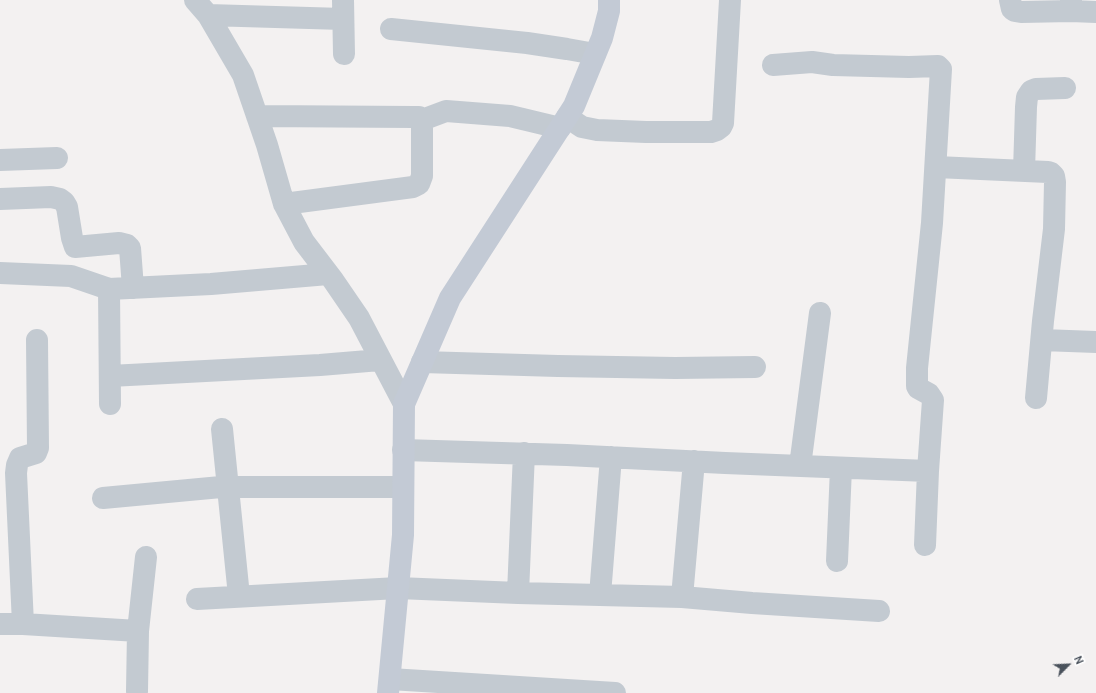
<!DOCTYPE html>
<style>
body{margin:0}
#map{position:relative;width:1096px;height:693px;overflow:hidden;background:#f3f1f1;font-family:Cabin,sans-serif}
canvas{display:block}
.north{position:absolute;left:1048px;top:645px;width:40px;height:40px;-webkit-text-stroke:3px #fff;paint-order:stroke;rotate:66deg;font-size:11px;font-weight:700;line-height:16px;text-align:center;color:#4a525c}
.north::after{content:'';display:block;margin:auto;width:14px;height:18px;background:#4a525c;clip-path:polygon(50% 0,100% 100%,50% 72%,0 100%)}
</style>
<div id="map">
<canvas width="1096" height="693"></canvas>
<div class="north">N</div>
</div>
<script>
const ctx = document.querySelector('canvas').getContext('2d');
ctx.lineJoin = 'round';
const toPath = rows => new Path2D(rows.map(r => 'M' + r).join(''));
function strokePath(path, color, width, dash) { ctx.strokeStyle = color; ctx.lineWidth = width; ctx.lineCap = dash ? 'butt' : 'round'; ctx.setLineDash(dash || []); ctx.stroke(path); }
strokePath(toPath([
 [195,0,208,15,243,75,267,145,284,204,304,242,333,280,359,318,404,404],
 [343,0,344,54],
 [1010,0,1012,9,1015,11,1021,12,1071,11],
 [1071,0,1071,11,1096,12],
 [208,15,343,19],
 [391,29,527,43,567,49,595,54],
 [773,65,812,62,833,65,909,67,938,66,941,69,932,223,917,368,917,386,918,388,929,394,933,400,928,471,925,545],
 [257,116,414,117,419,117,422,120,422,176,419,184,413,187,284,204],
 [567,117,582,127,597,130,646,132,711,132,717,130,721,127,723,123,730,0],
 [422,120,446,111,459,112,510,116,560,128],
 [0,160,57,158],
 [936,167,1048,172,1051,173,1054,176,1055,182,1054,229,1043,321,1036,398],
 [1024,171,1026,107,1027,97,1031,91,1036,89,1065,88],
 [0,199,51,197,60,199,64,202,67,207,72,238,75,247,119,243,127,245,130,248,133,288],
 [0,273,71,276,109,289,211,284,328,274],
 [109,289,110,404],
 [37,340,38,448,36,453,20,458,17,465,16,473,23,624,138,631],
 [1042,340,1096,342],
 [422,362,558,366,675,368,755,367],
 [110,376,320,365,380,360],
 [222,429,239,596],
 [403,450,567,455,725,463,928,471],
 [800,466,820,313],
 [103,498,221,487,403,487],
 [837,561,841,468],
 [518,593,524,453],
 [600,595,611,457],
 [682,597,694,461],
 [197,599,398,588,518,593,682,597,752,603,879,611],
 [0,624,23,624],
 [390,679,615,693],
 [137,691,138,631,146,557]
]), '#c3cad1', 22);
strokePath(toPath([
 [388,693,403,535,404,404,450,298,574,106,602,38,609,11,609,0]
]), '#c3cad5', 22);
</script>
